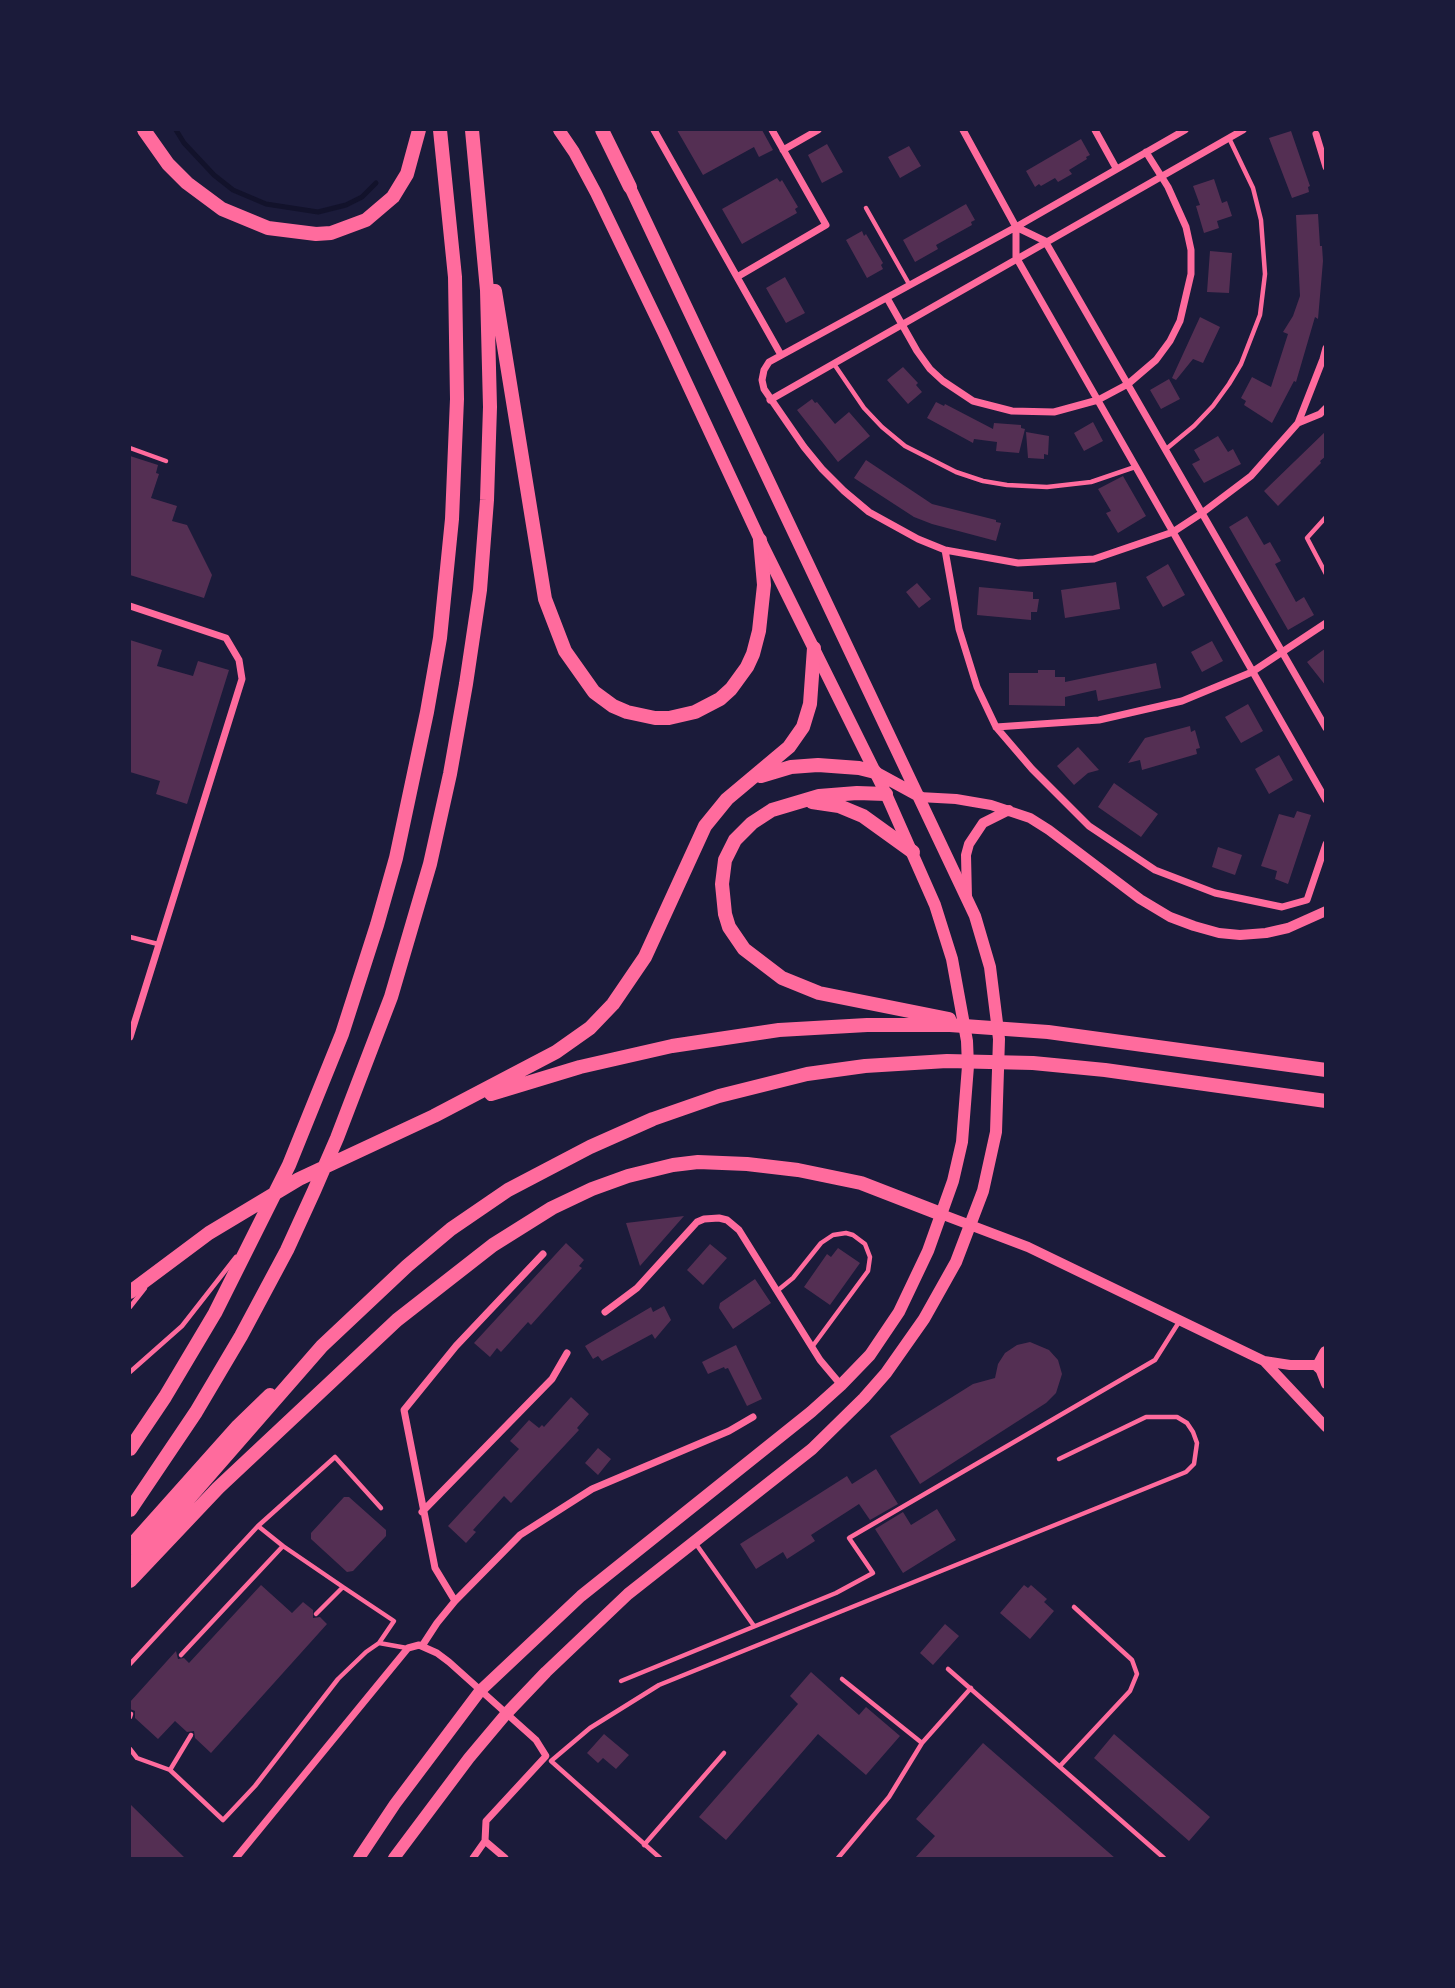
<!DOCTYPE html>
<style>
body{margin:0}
#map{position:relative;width:1455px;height:1988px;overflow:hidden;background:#1b1b3a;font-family:Raleway,sans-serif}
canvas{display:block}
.frame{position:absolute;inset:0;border:131px solid #1b1b3a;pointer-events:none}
</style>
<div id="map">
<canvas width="1455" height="1988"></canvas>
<div class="frame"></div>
</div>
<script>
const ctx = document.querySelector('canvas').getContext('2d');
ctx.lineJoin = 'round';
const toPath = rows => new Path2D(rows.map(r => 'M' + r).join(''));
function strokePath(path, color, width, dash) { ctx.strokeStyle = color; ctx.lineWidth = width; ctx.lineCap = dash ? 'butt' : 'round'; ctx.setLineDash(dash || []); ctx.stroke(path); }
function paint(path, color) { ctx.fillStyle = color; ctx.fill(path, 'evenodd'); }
strokePath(toPath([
 [176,130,184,143,214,175,233,190,266,204,318,212,346,205,362,197,376,183]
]), '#12122b', 5);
paint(toPath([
 [677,130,762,130,773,150,759,157,754,147,703,175],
 [1291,131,1310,186,1308,187,1309,192,1292,198,1269,138],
 [1081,139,1090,155,1086,157,1087,159,1069,170,1072,174,1058,182,1055,178,1041,186,1039,184,1035,187,1026,171],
 [827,144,843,172,822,183,808,155],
 [909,146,921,166,900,178,888,157],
 [777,178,780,182,782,180,798,207,795,209,797,213,742,244,722,209],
 [1214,179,1222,203,1227,201,1232,216,1217,221,1219,228,1204,233,1196,206,1200,205,1193,186],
 [966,204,975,220,971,222,972,225,936,245,938,249,915,262,903,240],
 [1318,214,1320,246,1322,246,1323,261,1318,319,1315,317,1296,382,1294,381,1272,423,1244,405,1246,401,1241,398,1252,377,1271,387,1288,334,1283,332,1293,316,1300,296,1296,215],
 [862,231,864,236,866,234,883,263,881,265,883,269,867,278,846,240],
 [1210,251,1232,253,1229,293,1207,292],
 [785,277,805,313,786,323,766,288],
 [1200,317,1220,327,1203,363,1193,359,1176,380,1172,378],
 [903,367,918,383,916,385,922,392,908,404,887,380],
 [1169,379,1180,399,1161,409,1150,390],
 [812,399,815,403,817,402,835,424,849,412,870,436,838,462,797,410],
 [936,402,944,406,945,404,993,429,994,423,1021,425,1021,428,1025,429,1019,453,996,451,997,442,974,439,973,443,927,418],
 [1093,422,1103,441,1084,451,1074,433],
 [1326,431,1326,456,1320,461,1321,463,1278,506,1264,491],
 [1026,432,1049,436,1048,455,1044,454,1044,459,1028,458],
 [1218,436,1228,452,1233,449,1241,464,1204,483,1192,464,1200,460,1194,450],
 [130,456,158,465,156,473,159,474,151,498,177,506,172,521,187,525,212,575,204,598,130,575],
 [866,460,932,504,996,520,996,522,1001,523,996,541,932,524,914,517,854,478],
 [1123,476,1146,516,1118,533,1106,513,1111,511,1098,489],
 [1247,516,1264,545,1270,542,1281,561,1275,564,1296,602,1304,597,1314,615,1288,630,1229,527],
 [1168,564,1185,595,1163,607,1146,577],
 [1116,582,1120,609,1065,618,1061,590],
 [917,583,931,599,919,608,906,592],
 [979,587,1033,592,1033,599,1039,599,1037,612,1031,612,1031,620,977,615],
 [130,640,162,650,157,666,193,676,198,661,229,670,187,804,156,794,160,781,130,772],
 [1212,641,1223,661,1202,672,1191,652],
 [1326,648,1326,686,1307,662],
 [1156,663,1161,688,1098,701,1096,690,1065,697,1065,706,1009,705,1009,673,1038,673,1038,670,1055,670,1055,677,1065,677,1065,682],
 [1248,704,1263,731,1241,743,1225,717],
 [1190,726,1191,732,1195,730,1200,748,1196,749,1197,754,1142,770,1140,760,1128,763,1145,738],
 [1078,747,1099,770,1088,773,1074,785,1057,766],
 [1279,755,1293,780,1269,794,1255,769],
 [1114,783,1158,814,1141,837,1098,807],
 [1297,811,1311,815,1288,884,1275,879,1277,871,1261,866,1279,814,1294,818],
 [1218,847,1242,855,1235,875,1212,867],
 [684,1216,640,1266,626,1223],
 [566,1243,584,1260,579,1266,582,1268,531,1325,528,1322,501,1352,497,1348,490,1357,474,1343],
 [710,1244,727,1258,703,1285,687,1270],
 [838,1248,860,1263,830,1305,804,1287,827,1254,831,1257],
 [755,1279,771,1303,733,1329,719,1308,720,1303],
 [664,1306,671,1320,655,1339,652,1334,602,1361,598,1356,593,1359,585,1346,651,1307,653,1312],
 [1030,1342,1049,1350,1058,1360,1062,1374,1056,1393,1046,1403,920,1484,890,1436,973,1384,995,1378,998,1364,1005,1353,1017,1345],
 [736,1345,762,1399,747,1406,728,1368,725,1369,724,1367,708,1374,702,1362],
 [571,1397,589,1414,577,1428,579,1430,511,1503,504,1496,473,1530,476,1532,466,1543,448,1526,519,1449,510,1441,529,1420,539,1428,542,1425,544,1427],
 [598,1448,611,1459,598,1475,585,1463],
 [876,1469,898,1504,870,1520,859,1504,811,1535,815,1541,787,1559,783,1552,756,1569,740,1544,847,1476,852,1484],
 [344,1497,349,1497,386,1530,386,1536,353,1571,347,1572,311,1539,311,1533],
 [937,1509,956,1540,903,1573,875,1529,903,1512,911,1525],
 [261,1585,292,1613,303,1602,313,1610,313,1618,320,1617,327,1624,211,1753,195,1738,194,1731,187,1732,175,1721,158,1739,135,1718,135,1711,130,1709,130,1702,176,1651,178,1659,184,1658,189,1663],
 [1024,1585,1028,1588,1031,1585,1047,1599,1044,1602,1054,1611,1030,1639,1000,1613],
 [945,1624,959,1636,933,1665,920,1653],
 [811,1672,859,1715,866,1707,900,1736,866,1775,818,1734,726,1840,699,1817,798,1704,790,1696],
 [604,1734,629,1755,616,1769,603,1758,598,1763,587,1753],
 [1114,1734,1210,1817,1189,1841,1094,1758],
 [983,1743,1115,1858,915,1858,935,1836,916,1819],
 [130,1804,185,1858,130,1858]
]), '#542f53');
strokePath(toPath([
 [866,208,909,284],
 [834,364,864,408,882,427,905,446,956,472,983,481,1007,485,1047,487,1091,482,1135,467],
 [130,448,166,461],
 [1165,450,1194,426,1213,406,1229,384,1241,364,1260,315,1265,274,1261,220,1253,188,1229,138],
 [1326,517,1307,538,1326,574],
 [130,937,158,944],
 [777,1291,793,1278,821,1243,833,1235,846,1233,853,1235,865,1244,870,1257,868,1271,812,1347],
 [130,1307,145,1288],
 [130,1372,182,1326,236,1257],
 [258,1526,283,1546],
 [696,1544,754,1626],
 [316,1614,343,1587,394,1621,379,1643],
 [181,1655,283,1546,343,1587],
 [130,1664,258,1526,335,1457,381,1508],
 [948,1669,1164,1858],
 [842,1679,922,1743],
 [621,1681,836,1593,873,1573,849,1538,1155,1360,1179,1322],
 [130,1717,131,1714],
 [191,1735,170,1770,223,1820,255,1786,338,1679,366,1652,379,1643,407,1648],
 [130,1749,137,1758,170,1770],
 [551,1761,590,1728,659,1685,1186,1472,1194,1464,1197,1443,1193,1432,1187,1423,1177,1417,1146,1417,1059,1459],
 [551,1761,660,1858],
 [1060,1766,1130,1691,1137,1674,1132,1660,1074,1607],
 [644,1845,724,1753],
 [838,1858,889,1797,922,1743,971,1688]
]), '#ff6b9d', 4.5);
strokePath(toPath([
 [654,130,781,355],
 [963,130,1016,227,1016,257,1326,800],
 [1095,130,1116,168],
 [1185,130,1016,227,769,362,764,370,762,380,764,389,804,447,822,469,844,491,869,512,918,539,945,550,1018,563,1094,559,1173,532,1202,513,1251,476,1298,423,1320,414,1326,408],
 [1316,134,1326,167],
 [783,150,818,130],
 [1016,227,1045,241,1326,728],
 [737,277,826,225,772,130],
 [887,298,917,351,930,369,943,381,973,401,1012,411,1054,412,1098,400,1128,384,1156,360,1170,341,1180,321,1191,274,1191,250,1186,227,1168,187,1146,152],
 [770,400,1243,130],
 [1298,423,1323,359,1326,348],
 [945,550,959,629,977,687,996,727,1032,769,1089,826,1155,870,1215,893,1282,907,1307,900,1326,844],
 [130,606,226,638,239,660,242,679,130,1037],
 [996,727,1099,720,1182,701,1252,672,1326,623],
 [605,1312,637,1288,697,1222,704,1219,719,1218,727,1220,739,1230,820,1360,841,1385],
 [422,1512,552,1379,567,1353],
 [455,1601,435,1568,404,1410,456,1346,543,1254],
 [422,1646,437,1623,455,1601,520,1535,592,1489,729,1431,753,1417],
 [485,1841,505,1858],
 [236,1858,408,1648,419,1645,437,1653,449,1662,536,1740,546,1756,486,1821,485,1841,473,1858]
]), '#ff6b9d', 7);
strokePath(toPath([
 [919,797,956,799,991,805,1030,818,1049,830,1140,899,1170,917,1194,926,1219,933,1240,935,1266,933,1288,928,1326,911],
 [967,898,966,855,969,844,983,823,1009,810],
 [941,1214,1028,1247,1264,1361,1290,1365,1326,1365],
 [1264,1361,1326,1427],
 [1319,1366,1326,1384]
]), '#ff6b9d', 10);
strokePath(toPath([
 [875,772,919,796],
 [359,1858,395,1804,480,1691,581,1596,811,1412,841,1385,870,1355,899,1312,928,1251,953,1181,962,1142,968,1066,967,1041,952,959,935,905,886,794,760,540,663,332,596,193,574,152,559,130],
 [394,1858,469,1758,506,1714,546,1672,628,1594,812,1449,864,1398,886,1373,924,1319,956,1262,983,1191,996,1132,999,1039,990,967,975,916,627,181]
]), '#ff6b9d', 12);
strokePath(toPath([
 [144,130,168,164,187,183,222,209,268,228,316,234,331,233,366,220,393,197,407,174,419,130],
 [602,130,630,187],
 [495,291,545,599,565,651,594,692,613,706,627,712,655,718,669,718,695,712,720,699,731,689,747,667,753,654,759,631,764,585,760,540],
 [761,776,791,767,818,765,859,768,875,772],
 [886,794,857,793,819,796,772,810,752,823,735,840,725,860,722,884,725,914,729,927,744,949,782,978,819,993,949,1019],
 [812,802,839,806,863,816,913,852],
 [491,1094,580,1067,672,1046,779,1030,867,1025,950,1025,1048,1032,1326,1070],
 [130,1292,209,1233,299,1179,434,1116,556,1052,590,1028,613,1004,645,957,705,826,727,799,789,747,803,727,810,704,814,648],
 [1319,1366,1326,1353],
 [130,1449,165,1397,215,1313,289,1165,342,1034,377,925,396,858,427,712,440,638,452,519,457,399,455,277,440,130],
 [130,1510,196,1412,241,1336,287,1250,314,1191,337,1138,391,997,430,864,450,774,466,684,480,590,487,500,490,407,487,290,472,130],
 [130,1547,238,1426,270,1395],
 [130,1566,322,1346,407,1266,451,1229,508,1190,590,1147,653,1119,719,1096,807,1074,865,1066,947,1061,1033,1063,1105,1070,1326,1101],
 [130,1581,218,1488,397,1320,493,1245,552,1208,592,1189,628,1176,673,1165,698,1162,747,1164,798,1170,861,1183,941,1214]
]), '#ff6b9d', 14);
</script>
